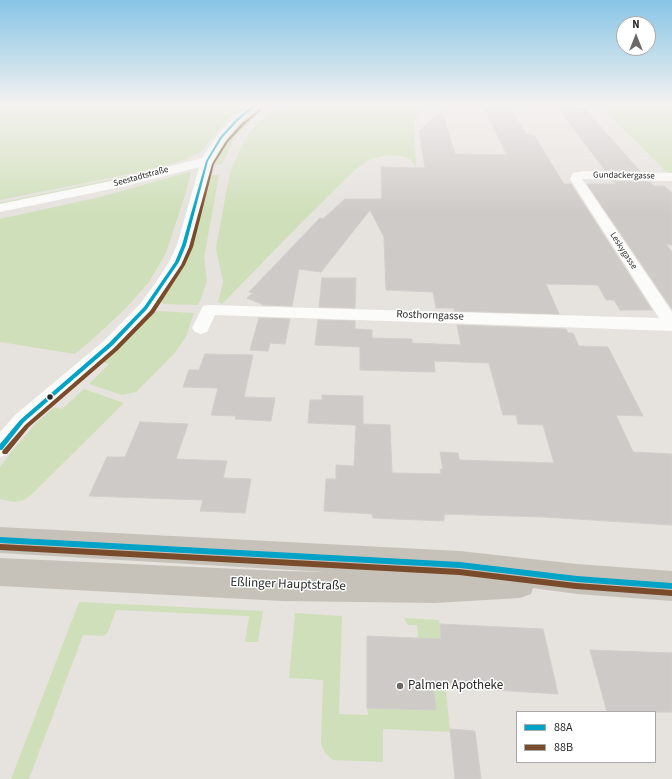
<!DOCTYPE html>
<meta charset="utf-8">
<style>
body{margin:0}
#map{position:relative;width:672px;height:779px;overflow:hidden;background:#e6e2de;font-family:"Source Sans 3",sans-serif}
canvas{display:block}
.legend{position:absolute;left:516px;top:711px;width:140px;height:52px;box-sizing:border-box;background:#fff;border:1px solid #a9a9a9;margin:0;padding:5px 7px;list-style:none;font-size:12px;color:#282828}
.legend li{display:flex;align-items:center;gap:8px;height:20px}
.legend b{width:20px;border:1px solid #a9a9a9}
.north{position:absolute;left:616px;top:16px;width:40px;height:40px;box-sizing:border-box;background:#fff;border:1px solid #a9a9a9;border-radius:50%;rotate:0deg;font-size:11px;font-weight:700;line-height:16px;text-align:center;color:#282828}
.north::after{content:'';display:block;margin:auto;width:14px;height:18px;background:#6a6968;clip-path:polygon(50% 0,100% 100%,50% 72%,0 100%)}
</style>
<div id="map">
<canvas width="672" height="779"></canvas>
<ul class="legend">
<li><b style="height:5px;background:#02a3c6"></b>88A</li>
<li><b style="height:5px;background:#7a4b2a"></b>88B</li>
</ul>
<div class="north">N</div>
</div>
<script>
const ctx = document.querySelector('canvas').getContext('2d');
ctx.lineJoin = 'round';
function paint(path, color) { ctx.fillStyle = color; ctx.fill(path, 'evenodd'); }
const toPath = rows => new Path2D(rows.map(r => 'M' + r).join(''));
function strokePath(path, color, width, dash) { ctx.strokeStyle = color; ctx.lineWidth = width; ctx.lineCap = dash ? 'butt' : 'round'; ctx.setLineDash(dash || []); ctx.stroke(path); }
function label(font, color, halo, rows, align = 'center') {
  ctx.font = font + ' "Source Sans 3",sans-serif'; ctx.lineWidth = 3; ctx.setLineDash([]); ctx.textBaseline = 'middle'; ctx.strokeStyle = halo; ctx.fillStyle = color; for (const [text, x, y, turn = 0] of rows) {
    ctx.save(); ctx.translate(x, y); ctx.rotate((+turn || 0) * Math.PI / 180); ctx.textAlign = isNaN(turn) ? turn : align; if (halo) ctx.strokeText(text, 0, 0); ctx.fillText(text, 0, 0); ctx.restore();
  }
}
paint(toPath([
 [0,104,248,104,227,120,201,152,185,160,144,171,0,200],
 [261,104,270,104,242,130,233,142,222,164,213,165,220,148,229,135,242,121],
 [279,104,435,104,423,110,414,120,416,168,413,162,408,158,399,156,387,155,369,160,356,169,305,219,222,304,218,302,223,282,216,248,230,172,245,139,254,127],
 [581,104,672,104,672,173,666,172,599,104],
 [189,172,191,173,186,192,166,253,149,282,126,308,94,338,75,354,0,342,0,219,100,197],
 [209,175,219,175,204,258,207,281,201,299,198,305,164,304,161,302,162,298,175,280,186,260,192,246],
 [127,176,128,178,0,205,0,203],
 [157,311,194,313,186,337,173,355,136,392,122,395,89,384,109,364,103,362,151,312],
 [84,389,124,403,32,494,24,500,14,502,0,499,0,467,12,451,37,422,55,407,62,409],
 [79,602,263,611,258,642,245,642,249,616,116,610,108,632,103,636,83,635,29,779,11,779],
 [295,613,342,616,339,714,368,715,367,708,436,710,430,639,418,638,417,625,408,625,404,618,439,620,450,732,383,729,383,762,333,760,325,753,321,744,323,680,289,678]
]), '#cfdfb9');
const building = toPath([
 [483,106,510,107,527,135,534,135,564,184,571,184,652,310,620,310,614,300,606,300,598,285,546,284,559,314,454,311,454,308,436,308,433,292,386,290,384,237,370,210,321,272,299,269,292,306,262,305,262,304,247,298,253,293,249,292,320,218,323,219,345,199,382,199,381,167,425,168,419,131,442,110,455,154,507,155,483,106],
 [557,107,584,108,640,171,605,170,557,107],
 [613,181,650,182,654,186,664,186,672,193,672,245,666,244,672,252,672,309,587,184,616,184,613,181],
 [322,278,356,278,355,308,319,307,322,278],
 [259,318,290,319,285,344,270,343,268,351,250,350,259,318],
 [318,320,355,321,355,329,372,330,372,338,412,339,412,343,461,345,457,325,566,329,568,333,573,333,579,346,608,347,643,416,616,415,633,452,672,454,672,525,544,517,444,514,444,521,373,518,372,514,324,511,326,479,336,479,336,465,354,466,356,425,308,423,310,400,322,400,322,395,363,396,363,424,390,425,392,473,441,474,440,469,443,470,440,452,458,453,459,460,554,463,543,425,518,424,516,415,503,415,489,363,434,361,435,372,360,370,360,347,315,345,318,320],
 [205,354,253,355,244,397,275,398,271,421,235,419,236,416,211,415,218,388,183,387,189,370,199,370,205,354],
 [140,422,188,424,176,459,227,461,223,478,251,479,245,513,200,511,203,500,89,496,107,457,125,457,140,422],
 [440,624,543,629,558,694,480,689,479,685,433,682,436,710,367,708,367,636,441,639,440,624],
 [590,650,672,653,672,712,607,712,590,650],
 [450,729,475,731,481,779,455,779,450,729]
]);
paint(building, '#cecac8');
strokePath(building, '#d1ceca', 1);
paint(toPath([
 [207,158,213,161,191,245,185,262,167,290,152,312,117,348,29,427,8,454,0,457,0,432,15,415,105,340,140,304,154,285,169,262,177,245,201,161,207,158],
 [583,171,672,173,672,181,582,179,672,312,672,331,215,315,207,332,201,334,195,332,192,328,203,306,209,305,659,318,570,179,573,173,583,171]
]), '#fbfbfa');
paint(toPath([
 [250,104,261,104,241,122,226,140,211,164,126,186,0,212,0,204,125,178,202,158,217,136,233,118,250,104]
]), '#fbfbfa');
paint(toPath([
 [0,527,460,551,577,564,672,571,672,601,577,594,533,588,531,594,520,598,435,603,282,601,0,586,0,558,282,571,326,572,0,553,0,527]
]), '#c7c2b9');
paint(toPath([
 [255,104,257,104,238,121,222,138,208,161,186,245,179,262,147,309,113,345,24,422,2,450,0,450,0,444,20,420,109,343,144,307,175,262,182,245,206,161,220,137,236,119,255,104],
 [0,537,460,562,577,576,672,583,672,589,577,582,460,568,0,543,0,537]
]), '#02a3c6');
paint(toPath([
 [260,109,262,109,243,126,228,142,214,164,193,247,185,265,154,313,118,350,29,427,7,454,3,454,2,452,3,450,25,425,114,348,150,311,181,265,189,247,212,164,226,141,241,124,260,109],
 [0,544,459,569,576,583,671,590,672,590,672,596,576,589,459,575,0,550,0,544]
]), '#7a4b2a');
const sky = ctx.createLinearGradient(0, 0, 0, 213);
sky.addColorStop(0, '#87c4e6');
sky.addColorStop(0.49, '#f4f2f0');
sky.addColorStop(1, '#f4f2f000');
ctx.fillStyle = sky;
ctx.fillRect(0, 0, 672, 213);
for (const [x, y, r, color] of [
 [50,397,3.5,"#282828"],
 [400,686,4,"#6a6968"]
]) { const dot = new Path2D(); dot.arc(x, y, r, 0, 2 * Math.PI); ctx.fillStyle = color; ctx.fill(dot); strokePath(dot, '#fff', 1.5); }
label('9px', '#282828', '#fff', [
 ["Gundackergasse",624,176,1],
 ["Seestadtstraße",141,177,-15],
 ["Leskygasse",623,251,57]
]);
label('11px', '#282828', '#fff', [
 ["Rosthorngasse",430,316,2]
]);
label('13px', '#282828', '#fff', [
 ["Eßlinger Hauptstraße",288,585,2]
]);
label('13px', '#282828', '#fff', [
 ["Palmen Apotheke",408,686]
], 'left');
</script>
